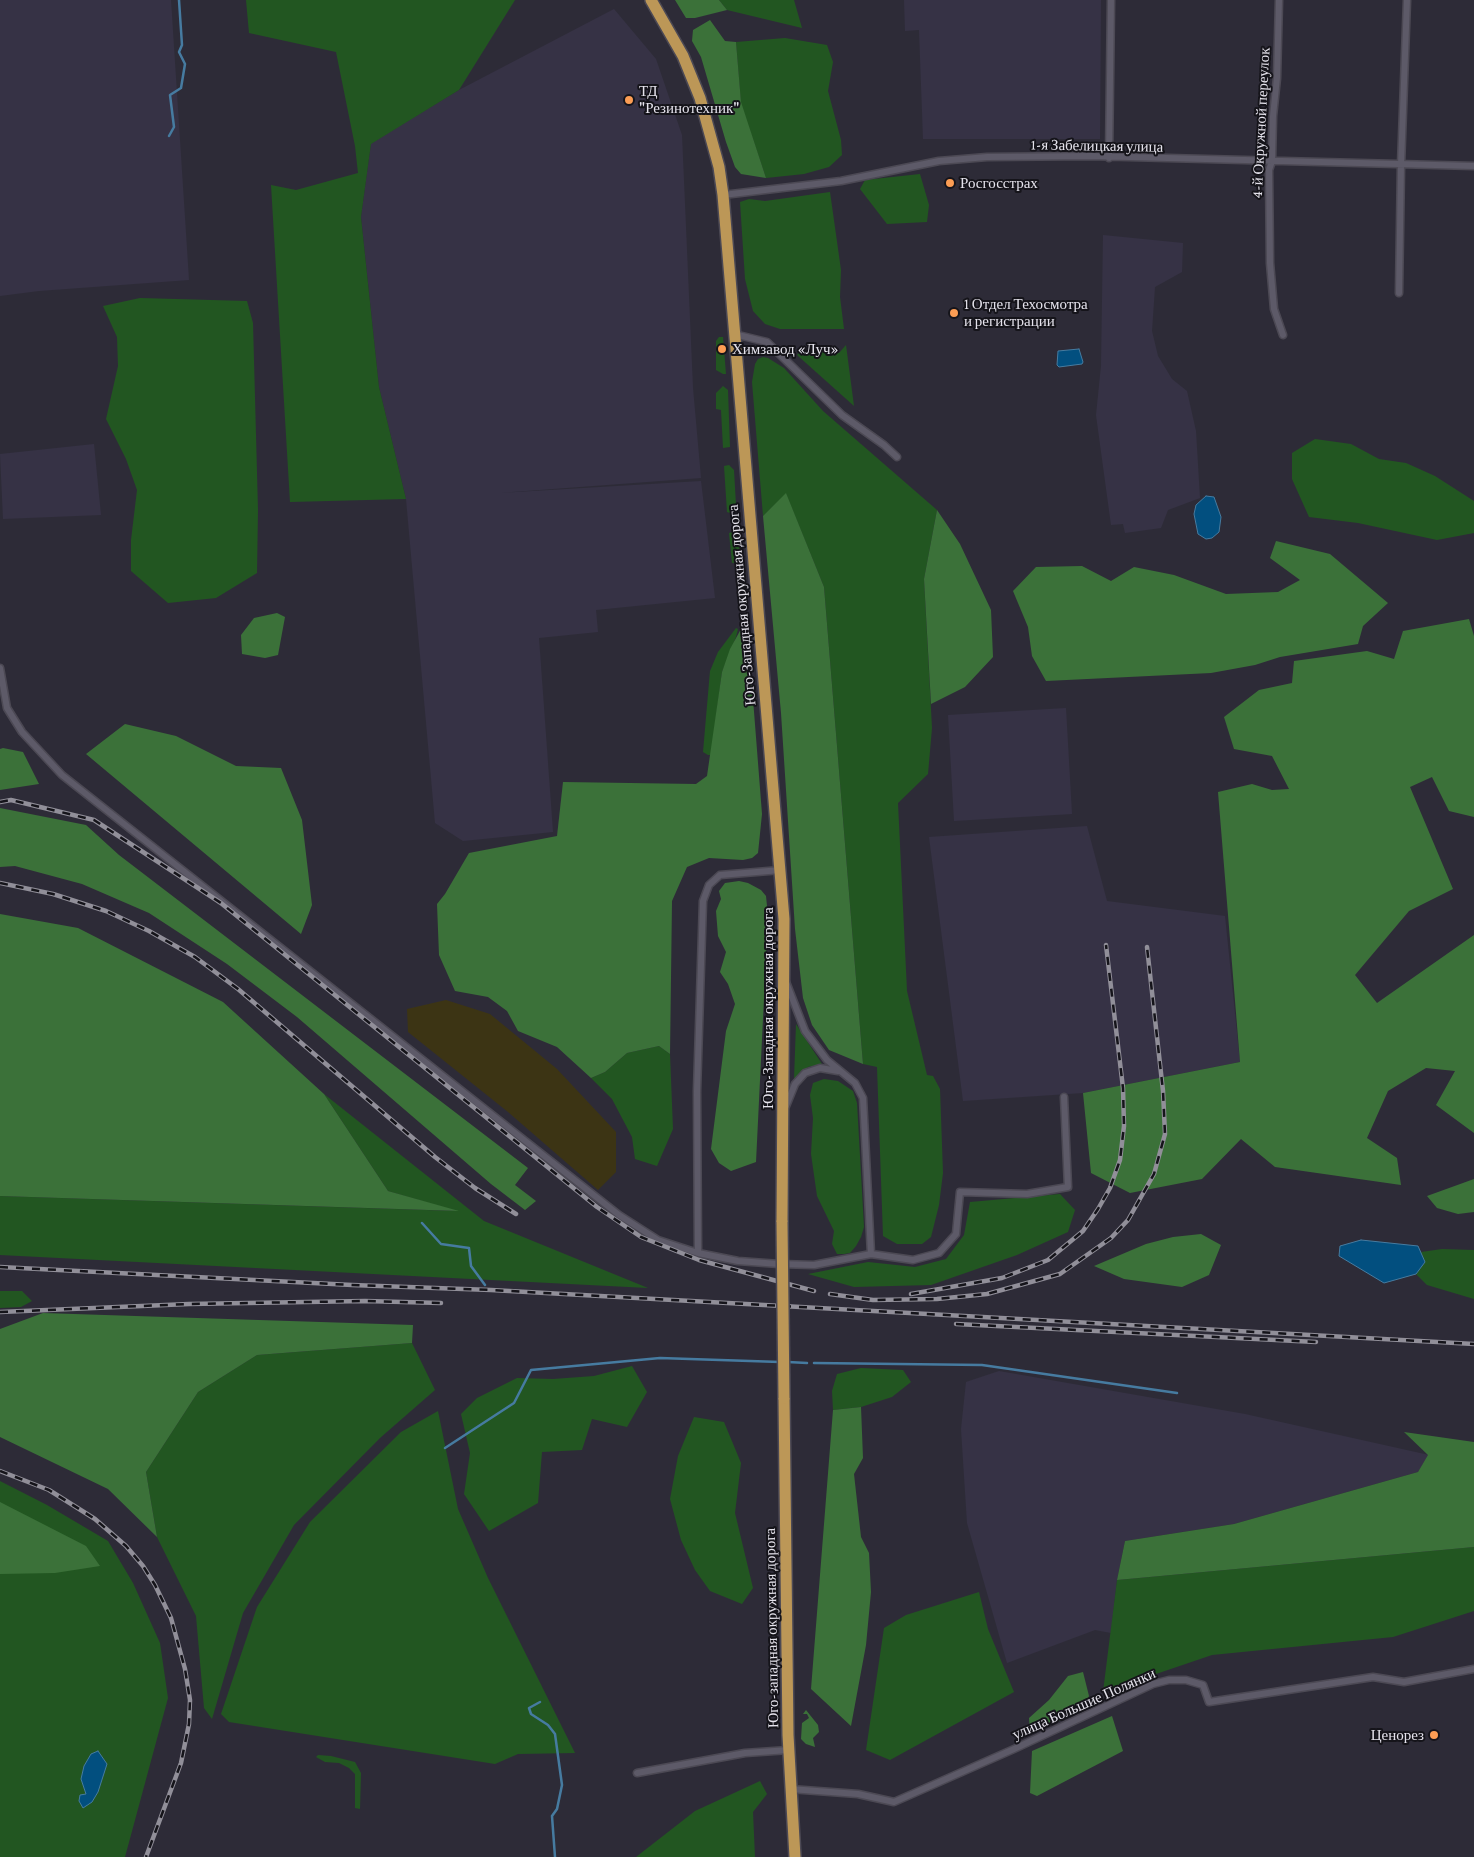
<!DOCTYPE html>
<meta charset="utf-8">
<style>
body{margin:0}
canvas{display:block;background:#2d2b37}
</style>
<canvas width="1474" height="1857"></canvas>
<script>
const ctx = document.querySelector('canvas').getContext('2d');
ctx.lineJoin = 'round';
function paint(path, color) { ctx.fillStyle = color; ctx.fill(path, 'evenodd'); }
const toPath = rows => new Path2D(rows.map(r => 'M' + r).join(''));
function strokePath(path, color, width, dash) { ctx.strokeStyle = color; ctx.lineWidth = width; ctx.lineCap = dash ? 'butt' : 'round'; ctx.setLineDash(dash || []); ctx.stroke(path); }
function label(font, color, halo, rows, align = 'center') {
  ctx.font = font + ' "Crimson Pro",serif'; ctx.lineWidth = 4; ctx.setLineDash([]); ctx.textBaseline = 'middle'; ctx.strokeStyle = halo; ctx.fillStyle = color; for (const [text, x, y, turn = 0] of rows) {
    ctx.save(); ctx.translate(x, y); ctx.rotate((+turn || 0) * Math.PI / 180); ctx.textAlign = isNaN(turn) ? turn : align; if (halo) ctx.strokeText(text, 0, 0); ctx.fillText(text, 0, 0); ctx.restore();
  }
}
paint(toPath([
 [0,0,171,0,189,280,39,291,0,296],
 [904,0,1101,0,1100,139,923,139,919,30,905,31],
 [614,9,656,59,682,135,693,388,701,478,499,493,701,481,715,598,596,610,598,632,539,638,553,832,463,841,435,823,406,499,379,387,361,217,371,143,459,90],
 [1103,235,1183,243,1182,272,1155,287,1152,331,1158,356,1172,379,1187,391,1196,431,1200,498,1168,510,1161,528,1125,533,1123,524,1111,525,1096,415,1101,366],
 [94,444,101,515,3,519,0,454],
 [1066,708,1072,814,954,821,948,715],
 [1087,826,1107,901,1225,916,1240,1062,1083,1093,963,1101,929,837],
 [999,1371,1245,1414,1429,1455,1418,1472,1234,1524,1125,1541,1117,1580,1111,1633,1095,1630,1007,1663,967,1523,961,1429,966,1382]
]), '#363245');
paint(toPath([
 [246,0,515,0,459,90,371,144,361,217,379,387,406,499,290,502,271,185,296,190,358,173,355,146,336,52,249,33],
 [719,0,794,0,802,28,727,10],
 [785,38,827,45,833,62,828,91,841,140,842,155,829,167,804,174,766,178,741,104,736,42],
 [920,174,929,205,927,222,887,224,860,189,865,180],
 [830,192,841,270,840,297,844,329,780,329,765,324,753,311,745,279,740,202,749,199,765,201],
 [140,298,247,301,253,323,258,510,257,573,216,598,168,603,131,571,131,540,137,490,126,459,106,419,118,366,117,337,103,306],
 [719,337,723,337,726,374,723,374,716,370,716,341],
 [846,345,854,406,797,355,801,350,839,353],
 [763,357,768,358,784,368,823,411,937,510,924,579,932,728,928,774,898,803,907,991,927,1075,933,1076,940,1089,943,1173,939,1205,931,1237,922,1244,897,1244,883,1236,877,1067,863,1064,824,587,786,494,763,516,752,382,755,364,758,359],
 [723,386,728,390,730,447,723,448,721,410,716,409,716,393],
 [1315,439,1351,444,1379,459,1406,463,1435,476,1474,501,1474,533,1437,540,1358,523,1309,517,1292,479,1292,453],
 [729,465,734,470,736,505,734,511,730,513,727,512,724,466],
 [736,531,739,534,740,562,732,563,729,533],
 [736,628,738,629,736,637,722,672,711,755,708,755,703,752,710,671,718,652],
 [796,1024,822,1064,808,1067,794,1079],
 [659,1046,670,1054,673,1129,657,1166,635,1159,632,1137,612,1099,591,1078,605,1072,627,1053],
 [824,1079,838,1081,853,1091,857,1103,864,1227,861,1237,856,1246,850,1253,844,1254,837,1254,832,1244,834,1231,817,1196,811,1154,813,1118,810,1095,813,1083],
 [324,1094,484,1221,648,1288,0,1255,0,1196,456,1211,388,1191],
 [1060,1194,1075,1210,1068,1232,1017,1255,931,1285,854,1287,808,1274,868,1262,915,1267,946,1259,964,1235,970,1202],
 [1442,1249,1474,1250,1474,1299,1427,1285,1416,1274,1425,1262,1421,1252],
 [0,1291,22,1291,32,1301,21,1307,0,1308],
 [412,1343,435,1390,380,1438,294,1525,243,1613,212,1719,204,1708,196,1616,157,1537,146,1472,198,1392,257,1355],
 [632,1366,647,1392,627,1427,592,1419,582,1450,542,1452,538,1503,489,1531,464,1494,470,1453,461,1414,477,1398,517,1378,553,1379,594,1376],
 [861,1368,903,1370,911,1382,892,1397,861,1407,833,1410,832,1391,837,1374],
 [438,1411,458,1509,488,1578,575,1753,518,1754,495,1764,229,1722,221,1714,257,1607,310,1522,401,1432],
 [694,1417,724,1422,741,1463,735,1513,753,1588,742,1604,710,1591,695,1570,681,1540,670,1499,678,1456],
 [0,1481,47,1505,108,1541,133,1583,160,1643,168,1698,125,1857,0,1857],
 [1474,1547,1474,1611,1393,1637,1212,1655,1103,1692,1117,1580],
 [979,1592,988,1629,1014,1692,890,1760,866,1750,884,1628,906,1615],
 [318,1755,331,1756,355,1762,361,1773,360,1809,355,1808,355,1774,349,1768,339,1763,325,1762,316,1757],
 [760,1781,767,1794,753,1812,755,1857,636,1857,695,1811]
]), '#225621');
paint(toPath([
 [675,0,719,0,727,10,695,18,686,18],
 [710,20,725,41,736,42,741,102,766,178,741,174,735,167,726,142,701,57,692,41,693,30],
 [786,493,824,587,863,1064,829,1050,812,1025,803,998,795,929,781,713,763,516],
 [937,510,960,544,991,610,993,657,965,687,931,704,924,579],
 [1276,541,1330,554,1388,603,1363,626,1358,644,1280,657,1255,665,1211,673,1046,681,1032,656,1028,627,1013,591,1036,567,1082,566,1111,581,1134,567,1174,575,1226,594,1278,592,1300,580,1270,558],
 [277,613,285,617,278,655,265,658,242,654,241,635,254,618],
 [1469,619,1474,636,1474,817,1449,811,1432,777,1410,787,1453,889,1409,911,1355,975,1377,1003,1474,935,1474,1133,1436,1105,1455,1071,1426,1068,1388,1091,1367,1138,1397,1158,1401,1185,1275,1167,1241,1139,1202,1179,1130,1193,1091,1173,1083,1093,1240,1062,1218,792,1252,784,1272,790,1289,789,1272,756,1234,749,1224,717,1259,690,1292,683,1294,661,1367,651,1394,659,1403,631],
 [741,629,745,629,748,635,762,814,758,853,752,858,743,860,709,858,687,867,672,901,670,1054,659,1046,627,1053,605,1072,591,1078,557,1047,518,1031,507,1011,488,997,455,991,439,955,437,904,445,894,469,853,557,836,563,782,696,784,707,776,722,672,730,649],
 [125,724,176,736,236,766,281,768,302,820,312,905,301,934,86,754],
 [3,748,23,752,39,784,0,790,0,749],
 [0,808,86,825,119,855,528,1168,515,1185,536,1201,525,1210,491,1184,297,1017,227,964,149,913,82,884,15,866,0,867],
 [739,881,748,883,761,890,766,896,768,916,756,1162,731,1171,719,1163,711,1149,726,1031,735,1004,728,984,720,972,726,952,718,936,716,911,721,899,719,891,725,883],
 [0,914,78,928,223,1002,324,1094,388,1191,459,1211,0,1196],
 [1474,1179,1474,1212,1458,1214,1437,1208,1427,1196],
 [1201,1234,1221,1245,1209,1275,1182,1287,1124,1279,1094,1266,1146,1244,1173,1237],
 [43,1313,413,1325,412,1343,257,1355,198,1392,146,1472,157,1537,108,1489,0,1437,0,1329],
 [861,1407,863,1458,854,1474,861,1537,869,1553,871,1592,866,1645,851,1726,811,1689,833,1410],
 [1404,1432,1474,1442,1474,1547,1117,1580,1125,1541,1234,1524,1418,1472,1428,1455],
 [0,1502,86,1546,100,1566,55,1573,0,1574],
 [1083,1672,1089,1696,1083,1711,1030,1733,1029,1718,1049,1700,1068,1676],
 [806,1710,818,1725,819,1732,813,1738,815,1747,806,1744,801,1739,802,1723,809,1718,807,1714,803,1714],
 [1112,1716,1123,1751,1037,1796,1030,1793,1032,1751]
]), '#3b7139');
paint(toPath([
 [446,1000,490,1014,557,1069,616,1132,616,1172,598,1190,508,1112,408,1032,407,1009]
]), '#3c3414');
const water = toPath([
 [1079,349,1083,362,1082,364,1059,367,1057,365,1058,351,1079,349],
 [1206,496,1214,497,1221,517,1219,532,1212,538,1206,539,1198,534,1194,514,1196,505,1206,496],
 [1361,1240,1418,1246,1425,1262,1416,1274,1384,1283,1339,1256,1340,1246,1361,1240],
 [98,1751,107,1764,98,1792,92,1802,83,1808,79,1801,80,1795,86,1794,81,1779,84,1766,91,1754,98,1751]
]);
paint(water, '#024f7f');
strokePath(water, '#467ba0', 1);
strokePath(toPath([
 [169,136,174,127,170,95,181,88,185,64,179,52,182,45,179,0],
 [422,1223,441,1244,469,1248,471,1266,485,1285],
 [788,1362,807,1363],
 [814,1363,982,1365,1177,1393],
 [445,1448,514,1403,531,1370,660,1358,780,1362],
 [540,1702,529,1708,531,1714,548,1725,555,1734,562,1785,557,1809,552,1816,555,1857]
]), '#467ba0', 2.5);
const street = toPath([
 [1279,0,1277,78,1273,116,1272,161,1269,170,1270,263,1274,309,1283,335],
 [1109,158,1111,0],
 [723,195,841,181,939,161,987,157,1091,156,1474,166],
 [1399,293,1401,165,1407,0],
 [734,334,767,342,842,415,884,445,897,457],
 [0,668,7,708,22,732,62,775,619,1215,658,1240,698,1253,738,1261,779,1264,814,1265,871,1254,913,1260,939,1253,956,1234,960,1192,1027,1194,1068,1187,1064,1097],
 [786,982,805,1031,827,1060,855,1083,863,1098,871,1254],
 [786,1106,795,1084,805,1073,820,1068,838,1071],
 [698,1253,697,1091,703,901,709,885,720,875,781,870],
 [637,1773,745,1753,789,1750],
 [790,1789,858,1794,894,1802,1014,1749,1153,1684,1169,1680,1186,1680,1203,1685,1209,1702,1373,1677,1404,1682,1474,1669]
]);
const highway = toPath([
 [651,0,683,56,700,98,719,167,723,195,784,919,782,1222],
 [784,1398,788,1735,795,1857]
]);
strokePath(street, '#4c4954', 9);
strokePath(highway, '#4c4954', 14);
strokePath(street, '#5d5a68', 6);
strokePath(highway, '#bc9757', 11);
const rail = toPath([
 [0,802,11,800,94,820,221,903,597,1207,641,1237,699,1260,814,1291],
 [0,883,53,894,106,911,149,931,195,957,238,989,435,1157,475,1188,516,1214],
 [0,1267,352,1285,491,1290,1474,1344],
 [830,1294,873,1300,937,1299,987,1294,1060,1274,1111,1238,1128,1220,1154,1174,1165,1134,1163,1091,1147,947],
 [911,1294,1002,1278,1048,1260,1083,1231,1098,1209,1110,1188,1120,1160,1124,1126,1123,1088,1106,945],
 [0,1312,189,1304,365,1301,441,1303],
 [956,1324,1316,1342],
 [0,1471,49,1490,95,1519,126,1546,143,1566,155,1585,171,1618,185,1669,190,1700,189,1724,181,1763,146,1857]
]);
strokePath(rail, '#918f99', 4.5);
strokePath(rail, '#15141a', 2.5, [8]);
const highwayBridge = toPath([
 [782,1222,784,1398]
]);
strokePath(highwayBridge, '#4c4954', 14, []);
strokePath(highwayBridge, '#bc9757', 11);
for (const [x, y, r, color] of [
 [629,100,5,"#fc9d54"],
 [950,183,5,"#fc9d54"],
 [954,313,5,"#fc9d54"],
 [722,349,5,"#fc9d54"],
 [1434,1735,5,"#fc9d54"]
]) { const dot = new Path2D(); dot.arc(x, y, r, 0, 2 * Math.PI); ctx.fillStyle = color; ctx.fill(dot); strokePath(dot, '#15141a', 2); }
label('15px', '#e5e3ec', '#15141a', [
 ["ТД",639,91],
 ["\"Резинотехник\"",639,108],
 ["Росгосстрах",960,183],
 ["1 Отдел Техосмотра",964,304],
 ["и регистрации",964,321],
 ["Химзавод «Луч»",732,349],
 ["Ценорез",1424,1735,"right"]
], 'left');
label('15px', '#e5e3ec', '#15141a', [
 ["4-й Окружной переулок",1261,123,-87],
 ["1-я Забелицкая улица",1097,146,1],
 ["Юго-Западная окружная дорога",742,605,-95],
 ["Юго-Западная окружная дорога",768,1008,-90],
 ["Юго-западная окружная дорога",772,1628,-91],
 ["улица Большие Полянки",1084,1704,-24]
]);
</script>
